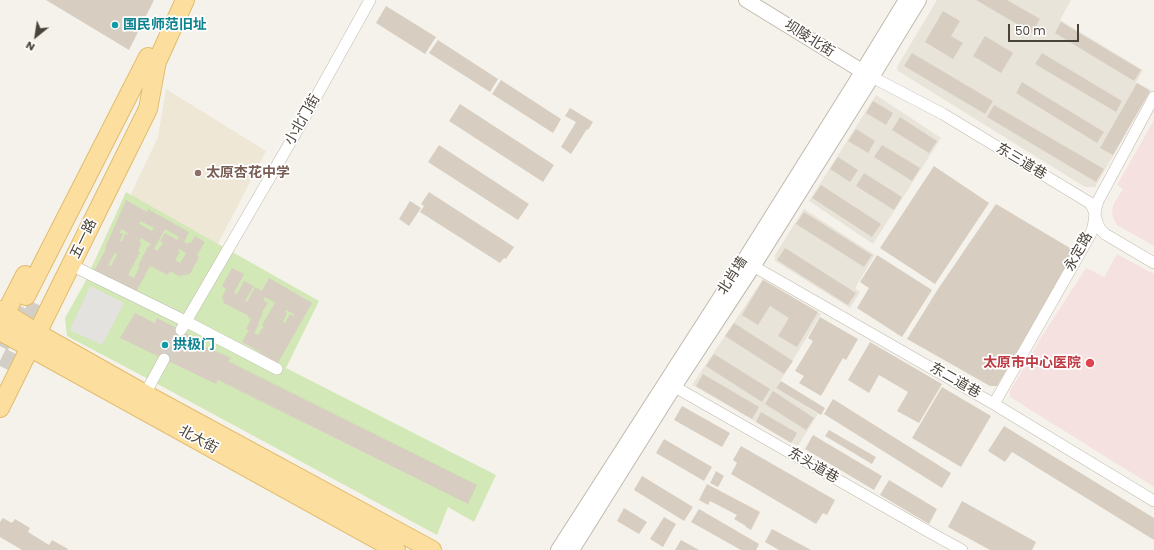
<!DOCTYPE html>
<meta charset="utf-8">
<style>
body{margin:0}
#map{position:relative;width:1154px;height:550px;overflow:hidden;background:#f5f2eb;font-family:Poppins,sans-serif}
canvas{display:block}
.north{position:absolute;left:16px;top:16px;width:40px;height:40px;-webkit-text-stroke:3px #fff;paint-order:stroke;rotate:210deg;font-size:11px;font-weight:700;line-height:16px;text-align:center;color:#4a4339}
.north::after{content:'';display:block;margin:auto;width:14px;height:18px;background:#4a4339;clip-path:polygon(50% 0,100% 100%,50% 72%,0 100%)}
.scale{position:absolute;left:1008px;top:24px;width:71px;height:18px;box-sizing:border-box;border:2px solid #4a4339;border-top:0;padding-left:5px;font-size:12px;line-height:14px;white-space:nowrap;color:#4a4339;-webkit-text-stroke:3px #fff;paint-order:stroke}
</style>
<div id="map">
<canvas width="1154" height="550"></canvas>
<div class="north">N</div>
<div class="scale">50 m</div>
</div>
<script>
const ctx = document.querySelector('canvas').getContext('2d');
ctx.lineJoin = 'round';
function paint(path, color) { ctx.fillStyle = color; ctx.fill(path, 'evenodd'); }
const toPath = rows => new Path2D(rows.map(r => 'M' + r).join(''));
function strokePath(path, color, width, dash) { ctx.strokeStyle = color; ctx.lineWidth = width; ctx.lineCap = dash ? 'butt' : 'round'; ctx.setLineDash(dash || []); ctx.stroke(path); }
function label(font, color, halo, rows, align = 'center') {
  ctx.font = font + ' Poppins,"Noto Sans SC",sans-serif'; ctx.lineWidth = 3.5; ctx.setLineDash([]); ctx.textBaseline = 'middle'; ctx.strokeStyle = halo; ctx.fillStyle = color; for (const [text, x, y, turn = 0] of rows) {
    ctx.save(); ctx.translate(x, y); ctx.rotate((+turn || 0) * Math.PI / 180); ctx.textAlign = isNaN(turn) ? turn : align; if (halo) ctx.strokeText(text, 0, 0); ctx.fillText(text, 0, 0); ctx.restore();
  }
}
paint(toPath([
 [937,0,1071,0,1060,20,1143,70,1136,82,1151,90,1095,187,1085,187,898,71,897,67],
 [876,95,941,138,873,244,809,201],
 [804,209,875,255,855,288,860,292,850,308,775,261,775,255],
 [763,279,821,314,776,388,818,414,798,446,692,385]
]), '#e9e4da');
paint(toPath([
 [166,89,266,151,218,244,130,196,158,137]
]), '#eee7d6');
paint(toPath([
 [1154,120,1154,246,1117,225,1114,220,1112,214,1113,205,1123,189,1117,185],
 [1117,254,1154,274,1154,487,1010,397,1010,391,1042,336,1086,268,1104,277]
]), '#f5e2e0');
paint(toPath([
 [126,192,319,301,286,368,496,475,474,522,448,507,437,535,152,381,67,336,65,318,84,284]
]), '#d2e8b6');
paint(toPath([
 [90,286,124,303,102,345,70,330]
]), '#e4e2df');
paint(toPath([
 [46,0,154,0,129,50],
 [976,0,1007,0,1040,19,1032,33],
 [386,6,436,37,425,54,376,23],
 [943,11,960,21,951,36,963,43,953,59,925,42],
 [1061,22,1141,70,1134,81,1055,33],
 [985,36,1013,53,1001,73,973,56],
 [438,40,498,79,490,92,429,53],
 [912,53,993,101,985,114,904,66],
 [1042,53,1122,101,1116,112,1035,64],
 [501,80,561,119,553,133,492,94],
 [1022,82,1104,132,1097,143,1016,93],
 [1137,83,1150,91,1113,155,1100,148],
 [873,101,893,113,886,125,866,113],
 [460,104,554,165,543,182,449,121],
 [994,105,1104,169,1096,182,987,117],
 [570,108,593,122,588,130,587,129,571,154,561,147,576,122,565,116],
 [900,117,937,141,929,153,892,130],
 [856,129,875,141,868,153,848,141],
 [439,145,529,204,518,220,428,162],
 [882,145,920,168,912,181,874,157],
 [838,157,858,170,850,182,830,169],
 [934,166,989,203,935,284,880,248],
 [864,173,902,197,894,210,856,186],
 [821,185,881,224,872,237,812,198],
 [429,192,514,247,506,259,504,258,500,263,420,212,424,206,421,204],
 [126,200,147,212,148,209,189,232,184,242,188,244,189,242,191,243,195,236,205,242,197,255,199,257,190,274,179,276,170,271,168,275,150,266,136,292,93,273,106,249,105,248],
 [141,221,154,228,152,231,139,224],
 [121,229,128,233,127,235,125,234,122,242,120,241,123,234,120,233],
 [165,229,179,237,177,240,165,233,160,241,163,243,157,251,154,249],
 [141,238,151,244,150,246,148,246,138,266,140,266,134,278,128,275,140,252,138,251,142,243,139,242],
 [179,249,186,253,180,263,175,260,180,252,178,251],
 [115,253,117,255,111,266,108,265],
 [410,201,421,208,409,226,399,219],
 [996,204,1075,251,997,386,990,386,907,339,938,289],
 [804,212,872,255,864,267,796,224],
 [785,248,856,293,848,305,777,260],
 [877,255,932,290,902,337,857,308,869,288,860,282],
 [232,268,244,274,234,293,237,294,244,281,254,286,245,301,247,302,255,287,262,291,269,278,312,303,278,363,259,353,260,352,242,342,249,330,246,329,251,319,248,318,249,316,224,303,222,297,226,289,222,286],
 [265,297,275,303,262,325,264,326,258,335,254,333,259,324,258,323,263,313,262,312,268,303,263,300],
 [286,310,294,314,293,316,290,314,285,323,283,322,287,313,285,312],
 [763,280,818,312,797,347,778,336,789,318,770,306,758,325,742,315],
 [135,313,155,323,157,318,205,343,204,346,231,358,228,361,477,485,468,504,218,380,216,384,120,338],
 [820,317,858,339,846,360,843,358,821,396,799,383,804,376,795,371,813,341,808,338],
 [734,323,793,361,784,374,725,336],
 [870,342,942,384,919,423,897,411,908,392,879,375,869,393,848,380],
 [714,354,770,389,762,402,706,366],
 [703,374,759,407,752,419,696,386],
 [781,381,825,408,821,415,776,388],
 [942,387,991,416,961,467,912,438],
 [773,391,814,418,806,430,765,404],
 [833,399,951,473,942,488,824,414],
 [682,406,730,433,722,447,674,420],
 [761,412,797,433,791,443,756,422],
 [1004,426,1154,518,1154,540,1012,452,1005,462,988,451],
 [829,430,876,457,872,464,825,436],
 [813,435,882,476,874,490,805,449],
 [664,439,712,467,704,481,656,453],
 [741,446,835,500,827,515,823,513,816,524,731,474,737,463,733,460],
 [716,471,724,476,718,487,710,483],
 [642,476,693,507,684,521,634,490],
 [889,480,937,509,929,524,880,495],
 [707,484,760,512,751,530,746,527,746,526,734,519,737,515,710,501,708,505,699,500],
 [962,501,1036,542,1032,550,990,550,948,527],
 [624,508,647,522,639,534,617,521],
 [699,509,759,544,756,550,741,550,691,522],
 [664,517,676,524,663,547,650,539],
 [3,518,12,523,15,519,30,528,28,532,49,545,52,540,68,549,67,550,22,550,0,537,0,522],
 [772,529,811,550,779,550,765,542],
 [681,540,699,550,675,550]
]), '#d7cec1');
strokePath(toPath([
 [164,359,181,330]
]), '#d3cfc7', 11, [11, 5.5]);
strokePath(toPath([
 [0,346,26,296],
 [6,369,38,303]
]), '#d3cfc7', 18, [18, 9]);
const minor = toPath([
 [872,77,943,114,1090,203,1093,208,1097,222,1100,229,1105,234,1154,263],
 [71,265,185,321,277,369],
 [753,266,994,404,1154,501],
 [181,330,301,124,370,0],
 [668,383,931,533,962,550],
 [145,394,164,359],
 [994,404,1090,235,1093,228,1096,208,1098,201,1154,97]
]);
const tertiary = toPath([
 [746,0,870,76],
 [558,550,748,254,862,72,906,0],
 [572,550,674,387,756,262,872,77,919,0]
]);
const primary = toPath([
 [150,77,185,0],
 [26,296,148,57],
 [0,310,37,333,145,394,432,550],
 [0,324,25,275],
 [0,331,396,550],
 [0,408,148,109,156,66]
]);
strokePath(minor, '#c1baae', 12);
strokePath(tertiary, '#c1baae', 16);
strokePath(primary, '#e2bc6d', 20);
strokePath(minor, '#fff', 11);
strokePath(tertiary, '#fff', 14);
strokePath(primary, '#fcdf9e', 18);
for (const [x, y, r, color] of [
 [115,25,4,"#0f9aa8"],
 [198,173,4,"#8d6e63"],
 [165,345,4,"#0f9aa8"],
 [1090,363,5,"#e0444e"]
]) { const dot = new Path2D(); dot.arc(x, y, r, 0, 2 * Math.PI); ctx.fillStyle = color; ctx.fill(dot); strokePath(dot, '#fff', 1.5); }
label('bold 14px', '#0d838f', '#fff', [
 ["国民师范旧址",123,25],
 ["拱极门",173,345]
], 'left');
label('14px', '#4a4339', '#fff', [
 ["坝陵北街",809,39,32],
 ["小北门街",303,120,-60],
 ["东三道巷",1021,162,31],
 ["五一路",84,239,-64],
 ["永定路",1079,252,-61],
 ["北肖墙",733,276,-57],
 ["东二道巷",955,381,30],
 ["北大街",198,440,29],
 ["东头道巷",813,466,30]
]);
label('bold 14px', '#785e54', '#fff', [
 ["太原杏花中学",206,173]
], 'left');
label('bold 14px', '#be3a42', '#fff', [
 ["太原市中心医院",1081,363]
], 'right');
</script>
